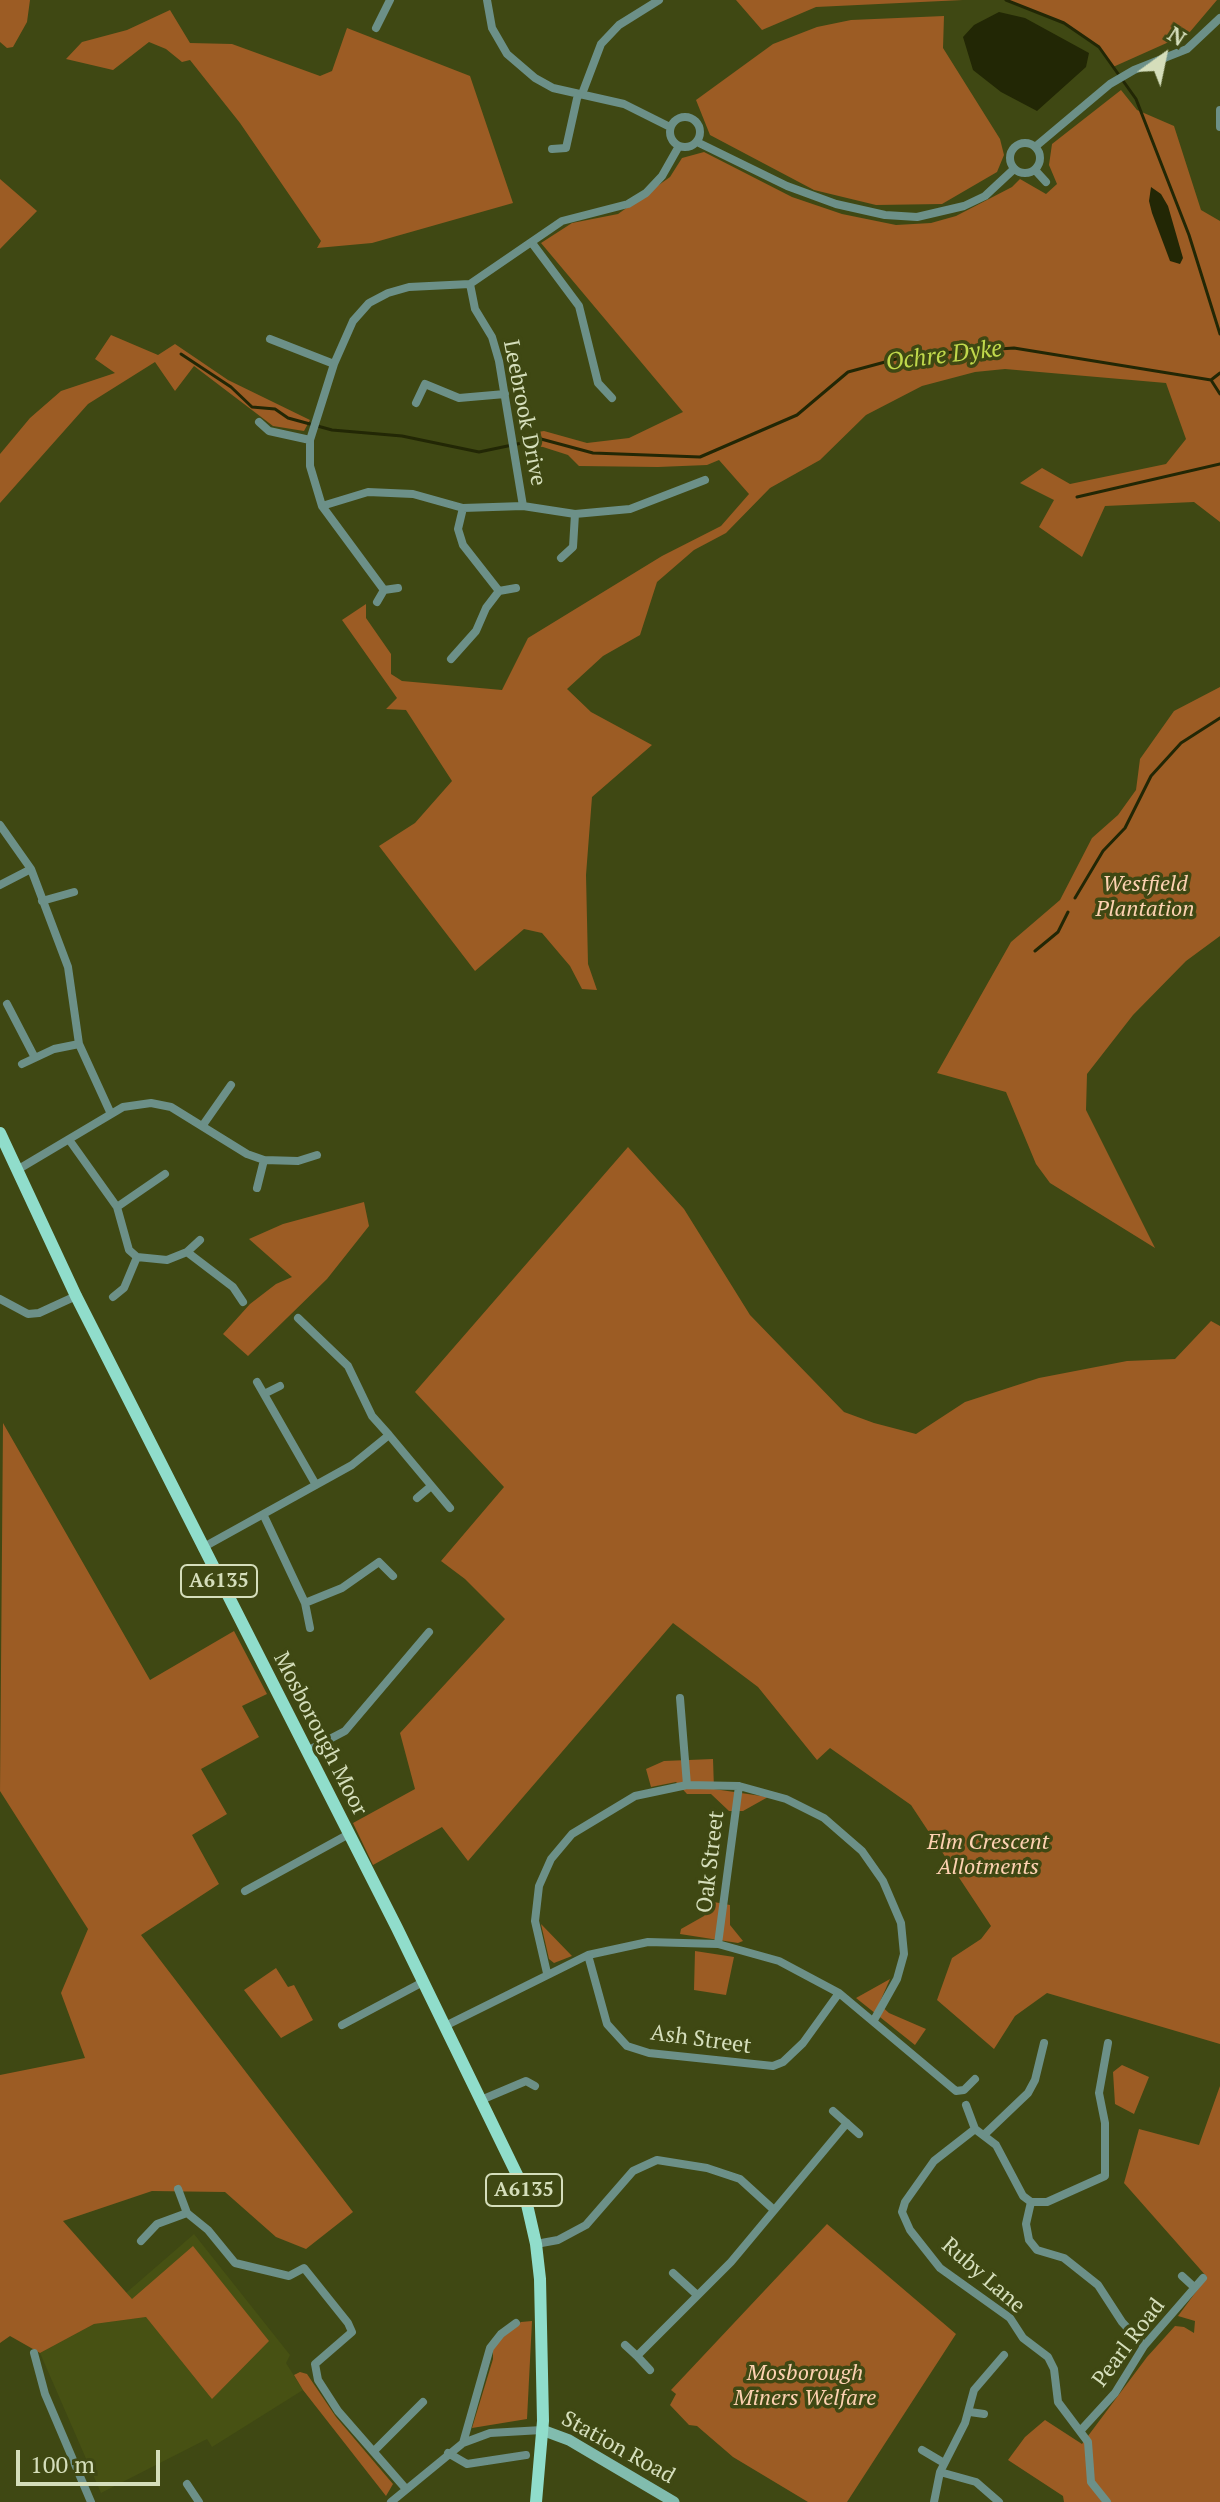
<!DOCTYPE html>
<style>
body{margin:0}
#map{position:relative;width:1220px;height:2502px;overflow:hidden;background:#3f4813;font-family:"PT Serif",serif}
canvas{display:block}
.north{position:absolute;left:1124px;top:16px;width:80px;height:80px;-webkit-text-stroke:6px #3f4813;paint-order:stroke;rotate:33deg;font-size:22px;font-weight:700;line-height:32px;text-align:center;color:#d5debb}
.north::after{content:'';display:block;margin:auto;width:28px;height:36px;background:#d5debb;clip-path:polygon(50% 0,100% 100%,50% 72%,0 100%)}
.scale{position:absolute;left:16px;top:2450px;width:144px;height:36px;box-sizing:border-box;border:4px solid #d5debb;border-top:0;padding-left:10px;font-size:24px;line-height:28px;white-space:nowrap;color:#d5debb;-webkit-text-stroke:6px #3f4813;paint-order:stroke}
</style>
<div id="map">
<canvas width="1220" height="2502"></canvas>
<div class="north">N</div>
<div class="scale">100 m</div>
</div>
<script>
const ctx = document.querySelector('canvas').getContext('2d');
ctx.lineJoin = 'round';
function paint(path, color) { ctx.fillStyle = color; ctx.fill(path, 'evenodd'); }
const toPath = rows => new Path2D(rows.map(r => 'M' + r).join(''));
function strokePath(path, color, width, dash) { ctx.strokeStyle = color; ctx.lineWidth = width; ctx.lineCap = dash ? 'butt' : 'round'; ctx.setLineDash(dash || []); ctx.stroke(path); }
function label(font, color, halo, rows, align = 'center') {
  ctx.font = font + ' "PT Serif",serif'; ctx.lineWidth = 7; ctx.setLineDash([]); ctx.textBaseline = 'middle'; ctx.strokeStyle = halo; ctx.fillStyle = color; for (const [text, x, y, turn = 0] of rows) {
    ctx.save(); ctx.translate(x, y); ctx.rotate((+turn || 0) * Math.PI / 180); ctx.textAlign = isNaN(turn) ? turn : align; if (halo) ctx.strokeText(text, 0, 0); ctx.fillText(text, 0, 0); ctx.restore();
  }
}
paint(toPath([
 [194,2234,290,2355,286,2363,303,2390,212,2447,207,2439,101,2493,40,2353,94,2324,146,2317,126,2293]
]), '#475113');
paint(toPath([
 [0,0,30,0,27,22,13,47,7,48,0,42],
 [736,0,963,0,816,7,762,30],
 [1006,0,1217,0,1189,33,1113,67,1099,47,1064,23],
 [170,10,190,43,232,44,320,76,332,71,347,28,470,76,513,203,372,243,317,248,321,241,240,123,190,60,182,62,166,49,149,42,113,70,66,59,82,42,127,30],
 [944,16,943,48,1000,139,1004,155,997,172,942,204,876,205,814,190,710,135,696,100,773,44,817,27,851,20],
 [1121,90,1137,110,1174,126,1201,210,1220,221,1220,522,1194,502,1105,506,1082,557,1039,527,1054,500,1020,483,1042,468,1070,484,1166,464,1186,439,1166,383,1005,369,975,372,922,386,866,415,820,460,770,488,726,533,694,550,657,582,640,635,603,656,567,689,591,712,652,745,592,797,586,875,588,964,597,990,582,989,570,966,542,933,524,929,475,971,379,846,415,823,452,781,406,710,386,709,397,698,342,620,366,604,366,618,391,654,391,674,402,681,502,690,528,638,662,556,721,526,749,494,719,460,707,465,658,467,579,466,568,455,543,447,522,445,520,435,544,431,587,443,629,438,683,412,541,243,572,223,618,214,670,177,682,158,704,152,792,197,842,214,896,225,931,223,956,216,1012,187,1020,179,1046,194,1057,184,1049,165,1052,144],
 [0,179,37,211,0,249],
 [111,335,158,355,175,344,228,380,310,420,304,431,273,426,194,366,175,391,155,362,88,404,0,503,0,454,30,418,61,391,115,373,95,359],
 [1220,687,1220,936,1186,961,1133,1015,1087,1074,1086,1110,1155,1248,1050,1183,1036,1164,1006,1092,937,1073,1011,942,1060,900,1092,838,1118,815,1136,790,1140,759,1174,711],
 [628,1147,684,1209,750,1315,844,1412,874,1423,916,1434,965,1402,1039,1378,1127,1361,1175,1359,1211,1321,1220,1326,1220,2044,1047,1993,1015,2016,994,2049,937,2000,952,1958,981,1939,991,1926,911,1805,830,1748,817,1760,758,1687,673,1623,468,1861,442,1827,373,1865,353,1823,415,1789,400,1733,505,1619,465,1579,441,1561,504,1487,415,1392],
 [364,1202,369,1226,327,1279,248,1356,223,1334,250,1304,276,1284,292,1277,249,1239,283,1224],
 [3,1423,150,1680,234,1631,267,1694,242,1706,259,1737,201,1769,227,1814,192,1835,219,1884,141,1935,353,2212,306,2249,276,2237,225,2192,152,2191,63,2221,132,2299,193,2246,269,2341,212,2399,146,2317,94,2324,40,2353,10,2336,0,2343,0,2075,85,2058,61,1993,88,1929,0,1791],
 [713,1759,714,1789,768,1797,743,1811,729,1811,711,1794,687,1794,676,1782,651,1787,646,1769,664,1761],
 [714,1902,730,1905,730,1925,743,1941,738,1943,680,1934,681,1929,704,1916],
 [541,1924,572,1956,554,1963,549,1959],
 [695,1951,734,1957,726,1995,694,1990],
 [276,1968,288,1987,294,1985,313,2020,281,2038,244,1990],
 [890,1979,879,2004,889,2013,926,2029,915,2045,856,1998],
 [1122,2065,1149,2077,1134,2114,1115,2104,1113,2072],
 [1220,2086,1220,2502,1064,2502,1063,2496,1008,2460,1025,2437,1045,2420,1082,2444,1147,2357,1175,2326,1184,2327,1194,2333,1195,2321,1178,2316,1207,2277,1124,2183,1139,2129,1199,2145],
 [827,2224,956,2334,847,2502,808,2502,733,2457,697,2426,689,2425,670,2405,676,2394,671,2390],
 [532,2321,527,2419,472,2428,493,2359,493,2344,521,2322],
 [300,2372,307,2374,336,2417,393,2484,386,2496,303,2390,294,2375]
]), '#9c5c24');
paint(toPath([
 [999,12,1025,18,1089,53,1086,67,1037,111,1001,92,973,70,963,37,974,25],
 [1151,187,1161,194,1168,206,1183,258,1180,264,1170,261,1152,213,1149,201]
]), '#222705');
strokePath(toPath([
 [1006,0,1064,23,1099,47,1136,99,1189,235,1220,334],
 [181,354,231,387,252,407,275,409,288,418,332,430,402,436,479,452,541,439,593,453,700,457,797,415,848,372,911,355,1014,348,1211,380,1220,394],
 [1211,380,1220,373],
 [1077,497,1220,464],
 [1075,898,1103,851,1125,828,1151,776,1181,743,1220,718],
 [1035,951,1058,932,1068,912]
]), '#222705', 3);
strokePath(toPath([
 [487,0,492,28,507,54,535,78,553,88,624,104,670,127],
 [376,28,390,0],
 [582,94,601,44,619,25,659,0],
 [1220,110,1220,127],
 '670 132a15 15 0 1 1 30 0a15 15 0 1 1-30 0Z',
 [697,142,787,186,836,204,885,215,917,217,964,206,985,196,1014,169],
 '1010 158a15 15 0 1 1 30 0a15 15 0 1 1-30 0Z',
 [1035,147,1110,84,1134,70,1187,49,1220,18],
 [552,149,566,148,578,94],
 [1035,170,1046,182],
 [532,243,579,306,598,383,612,398],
 [470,284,475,309,492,337,499,361,523,506],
 [270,339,334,364],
 [416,403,425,384,459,398,505,394],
 [259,422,269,431,310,440],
 [322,506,368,492,413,494,463,508,523,506,575,514,630,509,705,480],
 [561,558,573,547,575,514],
 [384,590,398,588],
 [499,591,516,588],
 [377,602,384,590,322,506,310,466,310,440,334,364,353,321,369,303,388,293,409,287,470,284,562,221,628,204,646,193,662,176,679,146],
 [451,659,476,631,486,608,499,591,463,545,458,529,463,508],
 [0,825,31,869,68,967,79,1044,111,1114],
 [0,885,31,869],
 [42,901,74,892],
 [7,1004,34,1056],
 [22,1064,54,1049,79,1044],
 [203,1125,231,1085],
 [70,1141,117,1207,129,1250,137,1257,167,1260,187,1252,200,1240],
 [17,1170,123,1107,151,1103,171,1107,247,1154,264,1160,298,1161,317,1155],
 [257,1188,264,1160],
 [117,1207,165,1174],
 [187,1252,233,1287,243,1302],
 [113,1297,124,1288,137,1257],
 [0,1299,28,1314,39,1313,76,1296],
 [298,1318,348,1366,372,1416,389,1435],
 [257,1382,316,1485],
 [264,1394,280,1386],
 [417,1498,430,1487],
 [264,1516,305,1603,310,1628],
 [202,1548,352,1465,389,1435,450,1508],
 [305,1603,342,1588,379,1562,393,1576],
 [680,1698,687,1785],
 [307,1751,345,1731,429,1632],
 [245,1891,349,1834],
 [718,1944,739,1786],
 [588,1955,607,2024,627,2046,649,2053,773,2066,783,2062,803,2043,839,1993],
 [547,1973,535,1921,539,1886,551,1859,572,1834,635,1796,687,1785,739,1786,786,1799,824,1818,862,1851,883,1881,901,1923,904,1954,897,1979,874,2020],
 [342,2025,423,1982],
 [445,2026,588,1955,648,1942,718,1944,779,1961,839,1993,956,2091,964,2090,975,2079],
 [481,2100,526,2081,535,2086],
 [966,2105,975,2129],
 [833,2111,859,2134],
 [985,2134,1028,2093,1035,2080,1044,2043],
 [178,2189,187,2213,208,2230,235,2263,289,2276,304,2268,348,2323,352,2332,315,2364,318,2380,338,2411,406,2489],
 [1031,2202,1023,2196,996,2145,975,2129,934,2161,905,2202,902,2212,910,2230,940,2268,1010,2318,1023,2338,1048,2357,1054,2369,1058,2402,1088,2442,1091,2482,1107,2502],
 [1031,2202,1047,2202,1105,2176,1105,2123,1099,2093,1108,2043],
 [1031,2202,1026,2224,1029,2240,1037,2250,1064,2258,1098,2285,1122,2322,1144,2346],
 [141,2241,157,2224,187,2213],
 [536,2244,558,2240,586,2225,633,2171,657,2160,707,2168,740,2179,774,2210],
 [673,2273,696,2294],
 [1182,2276,1194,2287],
 [625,2345,637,2356],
 [34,2353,45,2394,91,2502],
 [650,2370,637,2356,731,2262,847,2123],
 [970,2412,984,2414],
 [1082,2429,1115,2393,1144,2346,1203,2278],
 [463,2443,490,2348,501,2334,516,2323],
 [922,2450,944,2463],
 [374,2451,423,2402],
 [448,2453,467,2464,526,2455],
 [940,2472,976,2482,999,2502],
 [187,2484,199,2502],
 [391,2502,463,2443,490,2433,542,2430],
 [934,2502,940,2472,965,2423,974,2390,1004,2355]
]), '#6c9088', 8);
strokePath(toPath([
 [542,2430,569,2440,674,2502]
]), '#81bcae', 11);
strokePath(toPath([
 [0,1133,76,1296,397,1928,523,2187,536,2244,540,2279,543,2421,536,2502]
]), '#90ddcb', 12);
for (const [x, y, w] of [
 [219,1581,76],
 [524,2190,76]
]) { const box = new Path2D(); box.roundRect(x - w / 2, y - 16, w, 32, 6); ctx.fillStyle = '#3f4813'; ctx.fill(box); strokePath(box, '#d5debb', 2); }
label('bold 20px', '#d5debb', null, [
 ["A6135",219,1581],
 ["A6135",524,2190]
]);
label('22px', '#d5debb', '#3f4813', [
 ["Leebrook Drive",524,413,79],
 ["Mosborough Moor",320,1734,63],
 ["Oak Street",711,1862,-83],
 ["Ash Street",701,2040,8],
 ["Ruby Lane",983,2276,41],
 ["Pearl Road",1129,2343,-53],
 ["Station Road",618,2448,29]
]);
label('italic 22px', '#fdd1b1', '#3f4813', [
 ["Westfield",1145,885],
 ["Plantation",1145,910],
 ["Elm Crescent",988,1843],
 ["Allotments",988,1868],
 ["Mosborough",805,2374],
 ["Miners Welfare",805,2399]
]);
label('italic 24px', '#c0d84b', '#3f4813', [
 ["Ochre Dyke",944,356,-7]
]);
</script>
